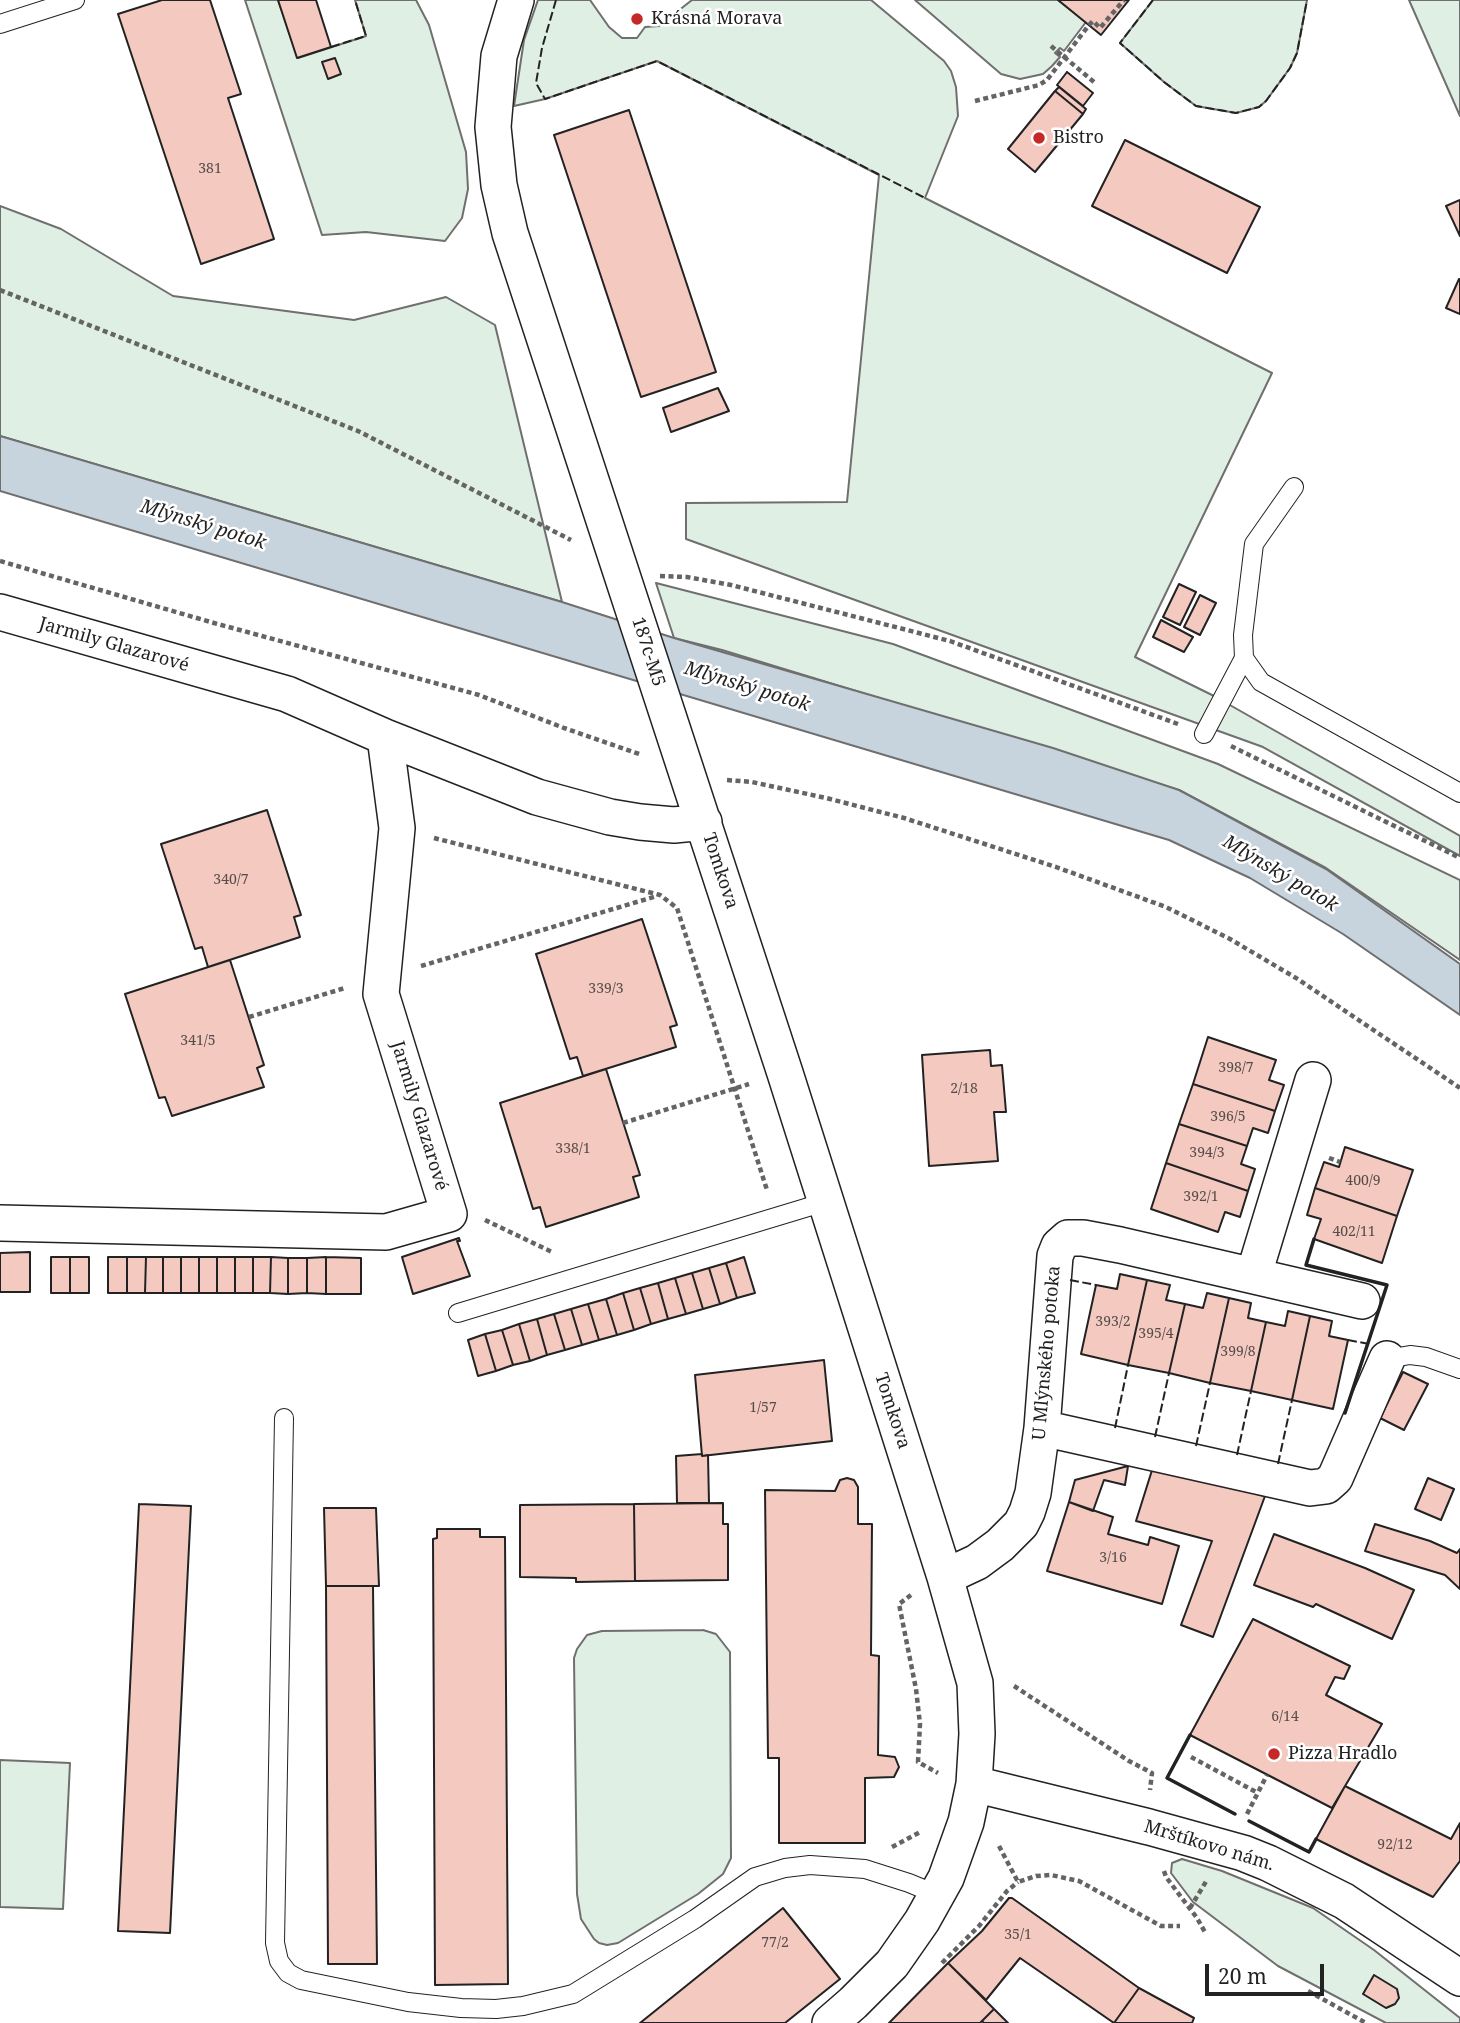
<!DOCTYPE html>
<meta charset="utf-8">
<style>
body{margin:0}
#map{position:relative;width:1460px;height:2023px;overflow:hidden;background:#fff;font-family:"Noto Serif",serif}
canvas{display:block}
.scale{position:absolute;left:1205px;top:1964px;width:119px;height:32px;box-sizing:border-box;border:4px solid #222;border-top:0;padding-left:9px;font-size:21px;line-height:24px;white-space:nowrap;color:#222;-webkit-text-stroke:5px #fff;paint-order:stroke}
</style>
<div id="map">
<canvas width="1460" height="2023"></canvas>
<div class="scale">20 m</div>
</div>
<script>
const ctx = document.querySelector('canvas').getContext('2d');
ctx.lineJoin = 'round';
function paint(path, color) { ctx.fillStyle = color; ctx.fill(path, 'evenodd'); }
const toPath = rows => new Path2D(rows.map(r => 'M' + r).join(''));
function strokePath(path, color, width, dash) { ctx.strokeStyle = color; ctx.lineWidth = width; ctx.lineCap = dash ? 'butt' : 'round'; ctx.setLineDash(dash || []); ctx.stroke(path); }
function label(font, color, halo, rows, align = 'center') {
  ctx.font = font + ' "Noto Serif",serif'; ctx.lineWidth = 5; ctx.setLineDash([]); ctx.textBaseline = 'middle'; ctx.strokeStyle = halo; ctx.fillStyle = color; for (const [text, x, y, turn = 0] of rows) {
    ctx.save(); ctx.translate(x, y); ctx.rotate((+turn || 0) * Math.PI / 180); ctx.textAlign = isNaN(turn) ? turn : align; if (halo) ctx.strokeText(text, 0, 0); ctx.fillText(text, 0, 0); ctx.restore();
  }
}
const green = toPath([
 [245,0,278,0,298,58,366,36,355,0,416,0,429,25,466,152,468,189,462,218,445,241,366,232,322,235,245,0],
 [538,0,590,0,609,27,622,38,637,38,645,27,659,26,692,0,871,0,944,61,951,71,956,87,958,116,925,198,1272,373,1135,657,1214,696,1460,836,1460,856,1263,747,686,539,686,503,847,502,879,175,657,61,545,99,514,106,524,40,538,0],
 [915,0,1058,0,1086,22,1064,51,1060,48,1055,53,1060,57,1052,66,1043,74,1020,79,1001,74,915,0],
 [1153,0,1307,0,1297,53,1290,68,1266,101,1259,107,1236,113,1196,106,1164,82,1120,43,1153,0],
 [1409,0,1460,0,1460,116,1409,0],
 [0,206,61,229,173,296,354,320,446,297,495,325,562,602,0,436,0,206],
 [656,583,893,644,1218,764,1460,880,1460,960,1326,868,1179,790,722,650,674,638,656,583],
 [703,1630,716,1634,730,1652,731,1858,723,1874,698,1894,618,1943,607,1945,599,1943,594,1939,581,1919,577,1894,574,1658,577,1649,587,1635,602,1631,703,1630],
 [0,1760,70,1763,63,1909,0,1907,0,1760],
 [1182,1859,1222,1871,1313,1908,1374,1950,1460,2018,1460,2023,1386,2023,1278,1966,1193,1902,1171,1873,1172,1863,1182,1859]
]);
paint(green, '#e0efe3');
strokePath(green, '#6f6f6f', 2);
const water = toPath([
 [0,436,562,602,674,638,1053,748,1179,790,1326,869,1460,964,1460,1015,1343,934,1250,878,1169,840,0,491,0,436]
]);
paint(water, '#c7d3dd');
strokePath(water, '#6f6f6f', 2);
const building = toPath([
 [162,0,210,0,241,94,228,98,274,239,201,264,118,14,162,0],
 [278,0,316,0,331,47,297,58,278,0],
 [1058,0,1129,0,1101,35,1058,0],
 [335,58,341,74,328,79,322,62,335,58],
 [1067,72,1093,93,1083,106,1057,85,1067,72],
 [1059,87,1086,109,1083,114,1055,91,1059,87],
 [1055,91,1083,114,1035,172,1008,149,1055,91],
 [629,110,716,372,641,397,554,135,629,110],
 [1125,140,1260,207,1227,273,1092,206,1125,140],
 [1460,200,1460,236,1446,206,1460,200],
 [1459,279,1460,279,1460,314,1446,308,1459,279],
 [718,388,729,411,671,432,663,408,718,388],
 [1179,584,1196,592,1180,625,1163,617,1179,584],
 [1200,595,1216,603,1200,635,1184,627,1200,595],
 [1161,620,1193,637,1184,652,1153,637,1161,620],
 [267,810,301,915,294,917,300,937,208,967,202,947,195,949,161,844,267,810],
 [642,919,677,1025,670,1027,676,1047,583,1076,577,1057,570,1059,536,954,642,919],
 [230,960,264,1065,257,1068,264,1087,172,1116,165,1097,159,1098,125,994,230,960],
 [1208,1037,1276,1060,1269,1080,1284,1085,1275,1111,1193,1084,1208,1037],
 [990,1050,991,1066,1002,1065,1006,1112,994,1112,998,1161,929,1166,922,1055,990,1050],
 [606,1069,640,1175,633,1177,639,1197,546,1227,540,1207,533,1209,500,1103,606,1069],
 [1193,1084,1275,1111,1268,1133,1253,1128,1247,1146,1179,1124,1193,1084],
 [1179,1124,1247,1146,1241,1164,1255,1169,1248,1191,1166,1163,1179,1124],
 [1345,1147,1413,1170,1397,1216,1315,1188,1324,1162,1339,1167,1345,1147],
 [1166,1163,1248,1191,1240,1217,1225,1212,1218,1232,1151,1209,1166,1163],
 [1315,1188,1397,1216,1382,1263,1314,1239,1321,1219,1307,1215,1315,1188],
 [459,1238,460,1241,457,1241,470,1276,413,1294,402,1257,459,1238],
 [30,1252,30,1292,0,1292,0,1253,30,1252],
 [51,1257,70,1257,70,1293,51,1293,51,1257],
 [70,1257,89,1257,89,1293,70,1293,70,1257],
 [108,1257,127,1257,127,1293,108,1293,108,1257],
 [127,1257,146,1257,145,1293,127,1293,127,1257],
 [146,1257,163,1257,163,1293,145,1293,146,1257],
 [163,1257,181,1257,181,1293,163,1293,163,1257],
 [181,1257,199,1257,199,1293,181,1293,181,1257],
 [199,1257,217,1257,217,1293,199,1293,199,1257],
 [217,1257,235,1257,235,1293,217,1293,217,1257],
 [235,1257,253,1257,253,1293,235,1293,235,1257],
 [253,1257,271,1257,270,1293,253,1293,253,1257],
 [271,1257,288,1258,288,1294,270,1293,271,1257],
 [326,1257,326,1294,307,1293,307,1258,326,1257],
 [326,1257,361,1258,361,1294,326,1294,326,1257],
 [744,1257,755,1293,737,1298,726,1263,744,1257],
 [288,1258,307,1258,307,1293,288,1294,288,1258],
 [726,1263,737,1298,720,1304,709,1268,726,1263],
 [709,1268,720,1304,703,1309,692,1273,709,1268],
 [692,1273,703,1309,686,1314,675,1278,692,1273],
 [1120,1274,1147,1280,1128,1365,1081,1354,1096,1285,1117,1289,1120,1274],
 [675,1278,686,1314,668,1319,658,1283,675,1278],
 [1147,1280,1170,1285,1166,1300,1185,1304,1169,1373,1128,1365,1147,1280],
 [658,1283,668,1319,651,1324,640,1288,658,1283],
 [640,1288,651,1324,634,1330,623,1293,640,1288],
 [623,1293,634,1330,617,1335,606,1299,623,1293],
 [1207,1293,1229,1298,1210,1383,1169,1373,1185,1304,1203,1308,1207,1293],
 [1229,1298,1251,1303,1248,1318,1266,1322,1251,1391,1210,1383,1229,1298],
 [606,1299,617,1335,599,1340,588,1304,606,1299],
 [588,1304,599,1340,582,1345,571,1309,588,1304],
 [571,1309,582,1345,565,1350,554,1314,571,1309],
 [1288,1311,1310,1316,1292,1400,1251,1391,1266,1322,1285,1326,1288,1311],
 [554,1314,565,1350,547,1355,537,1319,554,1314],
 [1310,1316,1332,1321,1329,1336,1348,1340,1333,1409,1292,1400,1310,1316],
 [537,1319,547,1355,530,1361,519,1324,537,1319],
 [519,1324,530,1361,513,1365,502,1330,519,1324],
 [502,1330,513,1365,496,1371,485,1334,502,1330],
 [485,1334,496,1371,478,1376,468,1340,485,1334],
 [824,1360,832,1441,702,1456,695,1375,824,1360],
 [1403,1372,1428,1384,1404,1430,1380,1418,1403,1372],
 [702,1454,702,1456,708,1455,709,1503,677,1503,676,1456,702,1454],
 [1128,1466,1125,1485,1104,1480,1093,1511,1069,1502,1075,1480,1128,1466],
 [1153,1467,1265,1496,1213,1637,1181,1625,1212,1541,1136,1521,1153,1467],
 [847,1478,854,1480,858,1487,858,1524,872,1524,871,1655,879,1656,878,1755,895,1757,899,1767,894,1777,865,1778,865,1843,779,1843,779,1758,768,1758,765,1490,835,1491,840,1480,847,1478],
 [1428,1478,1454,1489,1441,1520,1415,1509,1428,1478],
 [1069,1502,1113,1517,1108,1534,1148,1545,1150,1537,1179,1546,1162,1604,1047,1571,1069,1502],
 [723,1503,723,1524,728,1524,728,1580,635,1581,634,1504,723,1503],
 [139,1504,191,1506,170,1933,118,1931,139,1504],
 [634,1504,635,1581,576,1582,576,1578,520,1577,520,1505,634,1504],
 [324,1508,376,1508,379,1586,326,1586,324,1508],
 [1375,1524,1430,1541,1457,1553,1460,1549,1460,1589,1445,1575,1365,1551,1375,1524],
 [437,1529,480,1529,480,1537,505,1537,508,1984,435,1985,433,1539,437,1538,437,1529],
 [1274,1534,1365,1568,1414,1590,1392,1639,1316,1604,1313,1607,1254,1585,1274,1534],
 [326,1586,373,1586,377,1964,328,1964,326,1586],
 [1253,1619,1350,1666,1344,1679,1335,1677,1326,1695,1382,1724,1332,1808,1190,1735,1253,1619],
 [1345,1786,1451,1839,1460,1823,1460,1861,1433,1897,1316,1839,1345,1786],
 [1009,1898,1012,1898,1139,1988,1114,2023,1020,1958,986,2000,948,1963,982,1931,1009,1898],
 [783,1908,840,1979,785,2023,640,2023,783,1908],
 [948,1963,994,2009,980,2023,889,2023,948,1963],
 [1374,1975,1397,1989,1399,1998,1395,2004,1386,2008,1363,1994,1374,1975],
 [1139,1988,1194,2018,1192,2023,1114,2023,1139,1988],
 [994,2009,1008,2023,984,2023,982,2021,994,2009]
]);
paint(building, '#f3c9c0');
strokePath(building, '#222', 2);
const service = toPath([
 [0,24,75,0],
 [1294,487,1254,544,1243,635,1244,658,1261,682,1460,793],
 [1204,734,1244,658],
 [458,1313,825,1202],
 [1387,1359,1410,1355,1426,1357,1460,1369],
 [284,1418,275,1943,279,1961,288,1973,301,1980,408,2002,461,2008,496,2009,523,2006,573,1994,695,1919,755,1877,785,1868,810,1865,865,1869,909,1883,938,1895]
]);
const minor = toPath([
 [516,0,499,56,493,127,499,185,510,233,785,1073,945,1577,975,1683,977,1734,974,1784,966,1822,946,1878,922,1921,892,1964,853,2003,830,2023],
 [0,612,287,694,385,737,537,797,610,817,640,822,674,825,704,822],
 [0,1223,386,1232,449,1214,381,994,397,828,385,737],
 [1254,1274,1313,1080],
 [1042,1428,1310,1488,1326,1486,1335,1478,1387,1359],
 [945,1577,977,1562,1000,1545,1021,1524,1027,1512,1033,1493,1042,1428,1055,1256,1059,1246,1068,1238,1083,1238,1120,1245,1362,1301],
 [974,1784,1149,1827,1243,1853,1268,1863,1344,1901,1460,1978]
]);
strokePath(service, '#222', 20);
strokePath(minor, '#222', 38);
strokePath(toPath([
 [1051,46,1094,82],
 [975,101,1039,85,1047,80,1089,25,1093,21,1100,28,1124,0],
 [0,290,358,431,571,540],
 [0,561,214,623,479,695,564,728,642,755],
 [660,576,687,577,731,585,950,641,1178,724],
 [1231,746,1460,858],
 [727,780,752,782,826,798,904,818,1056,867,1166,907,1230,939,1296,978,1460,1088],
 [434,838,660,895,677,908,767,1190],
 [421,966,657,896],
 [249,1017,345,988],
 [623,1123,749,1084],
 [1329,1158,1340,1162],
 [485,1220,552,1252],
 [911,1595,899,1604,916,1689,920,1724,918,1762,938,1773],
 [1014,1686,1129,1761,1152,1773,1150,1790],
 [1191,1757,1258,1793],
 [1247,1814,1267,1775],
 [999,1846,1018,1882,1036,1876,1051,1875,1079,1881,1161,1926,1180,1926],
 [892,1847,922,1831],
 [1164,1871,1166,1877,1197,1918,1206,1934],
 [1190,1908,1207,1880],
 [942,1963,979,1926,1007,1891,1018,1882],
 [1308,1991,1366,2023]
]), '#646464', 4.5, [5, 3.5]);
strokePath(service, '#fff', 18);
strokePath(minor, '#fff', 35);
strokePath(toPath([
 [556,0,542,48,536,83,545,99,657,61,925,198],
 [1153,0,1120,43,1164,82,1196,106,1236,113,1259,107,1266,101,1290,68,1297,53,1307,0],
 [331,47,366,36,355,0],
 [1070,1280,1096,1285],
 [1348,1340,1369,1344],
 [1115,1428,1128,1365],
 [1155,1437,1169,1373],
 [1196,1446,1210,1383],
 [1237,1455,1251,1391],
 [1278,1464,1292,1400]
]), '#222', 2, [9, 3.5]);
strokePath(toPath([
 [1314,1239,1306,1265,1387,1285,1345,1413],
 [1190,1735,1167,1778,1235,1814],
 [1249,1821,1309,1852,1316,1839]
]), '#222', 3.5);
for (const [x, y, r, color] of [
 [637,19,7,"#c62828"],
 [1039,138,7,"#c62828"],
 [1274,1754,7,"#c62828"]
]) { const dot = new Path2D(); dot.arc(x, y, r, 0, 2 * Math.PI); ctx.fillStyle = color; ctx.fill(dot); strokePath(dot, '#fff', 2.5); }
label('14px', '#564c4a', null, [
 ["381",210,169],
 ["340/7",231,880],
 ["339/3",606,989],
 ["341/5",198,1041],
 ["398/7",1236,1068],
 ["2/18",964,1089],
 ["396/5",1228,1117],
 ["338/1",573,1149],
 ["394/3",1207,1153],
 ["400/9",1363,1181],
 ["392/1",1201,1197],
 ["402/11",1354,1232],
 ["393/2",1113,1322],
 ["395/4",1156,1334],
 ["399/8",1238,1352],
 ["1/57",763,1408],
 ["3/16",1113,1558],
 ["6/14",1285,1717],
 ["92/12",1395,1845],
 ["35/1",1018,1935],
 ["77/2",775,1943]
]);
label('18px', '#222', '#fff', [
 ["Krásná Morava",651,19],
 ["Bistro",1053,138],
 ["Pizza Hradlo",1288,1754]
], 'left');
label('18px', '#222', '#fff', [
 ["Jarmily Glazarové",114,645,16],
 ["187c-M5",648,652,72],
 ["Tomkova",720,871,72],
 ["Jarmily Glazarové",419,1116,73],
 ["U Mlýnského potoka",1047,1353,-85],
 ["Tomkova",892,1411,72],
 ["Mrštíkovo nám.",1209,1846,17]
]);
label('italic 19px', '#222', '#fff', [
 ["Mlýnský potok",203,525,17],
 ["Mlýnský potok",747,687,17],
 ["Mlýnský potok",1280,874,31]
]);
</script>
